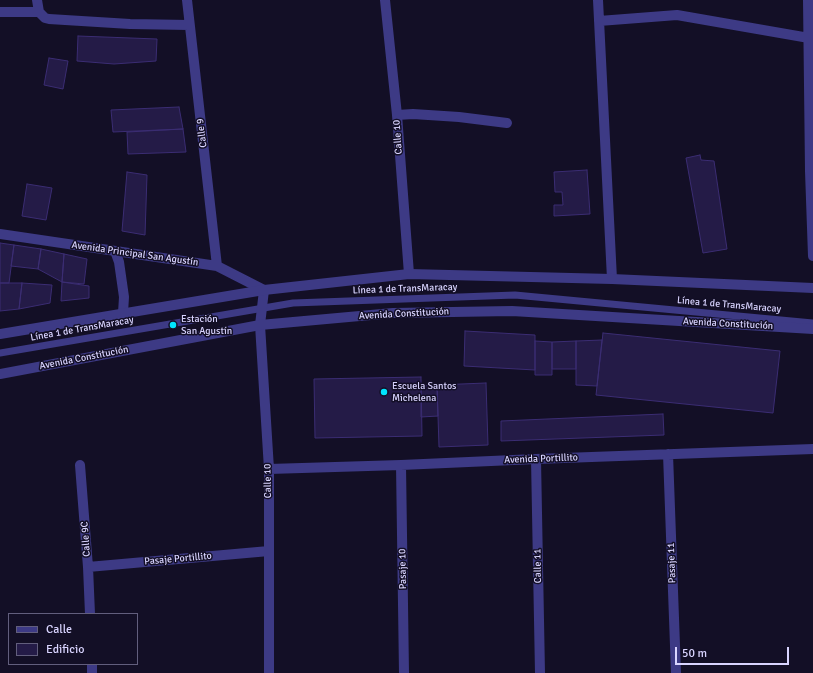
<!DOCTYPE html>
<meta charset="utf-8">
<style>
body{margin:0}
#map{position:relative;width:813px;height:673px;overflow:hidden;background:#130f26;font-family:Signika,sans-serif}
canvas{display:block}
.legend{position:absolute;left:8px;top:613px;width:130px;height:52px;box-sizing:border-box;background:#130f26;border:1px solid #625e7d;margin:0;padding:5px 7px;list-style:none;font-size:12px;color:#d9d4ff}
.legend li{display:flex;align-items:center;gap:8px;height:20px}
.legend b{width:20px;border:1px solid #625e7d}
.scale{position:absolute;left:675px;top:647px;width:114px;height:18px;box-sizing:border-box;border:2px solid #d9d4ff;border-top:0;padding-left:5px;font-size:12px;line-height:14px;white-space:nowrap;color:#d9d4ff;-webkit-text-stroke:3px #130f26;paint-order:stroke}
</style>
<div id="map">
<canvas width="813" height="673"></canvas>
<ul class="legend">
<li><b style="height:5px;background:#3d3a85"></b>Calle</li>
<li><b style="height:11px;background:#241b47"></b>Edificio</li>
</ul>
<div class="scale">50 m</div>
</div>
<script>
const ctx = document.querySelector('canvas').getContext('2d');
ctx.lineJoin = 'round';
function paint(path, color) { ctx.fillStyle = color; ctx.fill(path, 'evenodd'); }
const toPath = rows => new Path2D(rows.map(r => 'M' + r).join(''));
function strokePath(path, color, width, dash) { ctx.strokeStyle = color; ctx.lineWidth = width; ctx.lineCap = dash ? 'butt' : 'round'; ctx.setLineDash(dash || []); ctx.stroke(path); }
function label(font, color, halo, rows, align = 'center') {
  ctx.font = font + ' Signika,sans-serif'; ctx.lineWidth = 3; ctx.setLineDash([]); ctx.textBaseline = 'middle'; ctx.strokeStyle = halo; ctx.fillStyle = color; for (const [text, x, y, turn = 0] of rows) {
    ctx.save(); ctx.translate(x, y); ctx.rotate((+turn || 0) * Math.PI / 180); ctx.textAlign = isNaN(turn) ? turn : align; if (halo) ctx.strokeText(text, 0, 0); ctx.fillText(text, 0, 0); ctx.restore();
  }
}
const building = toPath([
 [78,36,157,39,156,61,114,64,77,61,78,36],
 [49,58,68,61,63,89,44,85,49,58],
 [179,107,183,129,113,132,111,110,179,107],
 [183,129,186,152,128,154,127,132,183,129],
 [700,155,701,160,714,161,727,249,703,253,686,158,700,155],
 [587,170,590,214,554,216,554,205,563,205,562,192,555,192,554,172,587,170],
 [127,172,147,175,145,235,122,231,127,172],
 [27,184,52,188,46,220,22,216,27,184],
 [0,243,14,245,9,283,0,283,0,243],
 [14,245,41,249,38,269,11,266,14,245],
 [41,249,64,254,62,282,38,269,41,249],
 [64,254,87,259,84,284,62,282,64,254],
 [62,282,89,286,89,298,61,301,62,282],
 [0,283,22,283,19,309,0,311,0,283],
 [22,283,52,285,50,303,19,309,22,283],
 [465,331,535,335,535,370,464,366,465,331],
 [603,333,780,351,773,413,596,395,603,333],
 [602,340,597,386,576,385,576,341,602,340],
 [535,341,552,342,552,375,535,375,535,341],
 [576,341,576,369,552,369,552,342,576,341],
 [421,377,422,436,315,438,314,379,421,377],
 [486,383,488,445,439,447,437,385,486,383],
 [437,385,438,416,421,417,421,386,437,385],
 [663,414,664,435,501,441,501,421,663,414]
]);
paint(building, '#241b47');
strokePath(building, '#3b2d73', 1);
strokePath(toPath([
 [0,353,293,303,515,295,813,323]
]), '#3d3a85', 7);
strokePath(toPath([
 [37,0,39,12,45,18,49,19,130,24,189,25],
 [187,0,217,266],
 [385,0,397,115,409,274],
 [598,0,612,279],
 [808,0,810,171,813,256],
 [0,12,39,12],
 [599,21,677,15,809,38],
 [397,115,413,114,459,117,507,123],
 [0,234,217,266,264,290,260,325,269,469,269,673],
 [115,251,119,262,124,297,123,313],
 [668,454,676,673],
 [536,459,540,673],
 [80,465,88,567,90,614],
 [401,465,404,673],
 [269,469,401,465,536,459,813,449],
 [88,567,269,551],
 [92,664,92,673]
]), '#3d3a85', 10);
strokePath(toPath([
 [0,334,264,290,409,274,612,279,813,288],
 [0,374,260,325,393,313,512,311,813,329]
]), '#3d3a85', 10);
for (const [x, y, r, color] of [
 [173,325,4,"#00e5ff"],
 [384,392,4,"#00e5ff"]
]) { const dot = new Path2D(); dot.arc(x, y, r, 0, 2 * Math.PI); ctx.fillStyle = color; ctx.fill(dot); strokePath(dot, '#130f26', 1.5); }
label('10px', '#d9d4ff', '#130f26', [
 ["Calle 9",202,133,-97],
 ["Calle 10",398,137,-94],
 ["Avenida Principal San Agustín",135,254,8],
 ["Línea 1 de TransMaracay",405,289,-2],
 ["Línea 1 de TransMaracay",729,305,5],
 ["Avenida Constitución",404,314,-3],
 ["Avenida Constitución",728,324,3],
 ["Línea 1 de TransMaracay",82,329,-10],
 ["Avenida Constitución",84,358,-11],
 ["Avenida Portillito",541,459,-2],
 ["Calle 10",268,481,-91],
 ["Calle 9C",86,539,-94],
 ["Pasaje Portillito",178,559,-5],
 ["Pasaje 11",672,563,-92],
 ["Calle 11",538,566,-91],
 ["Pasaje 10",403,569,-91]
]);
label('10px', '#d9d4ff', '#130f26', [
 ["Estación",181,319],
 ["San Agustín",181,331],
 ["Escuela Santos",392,386],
 ["Michelena",392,398]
], 'left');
</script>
